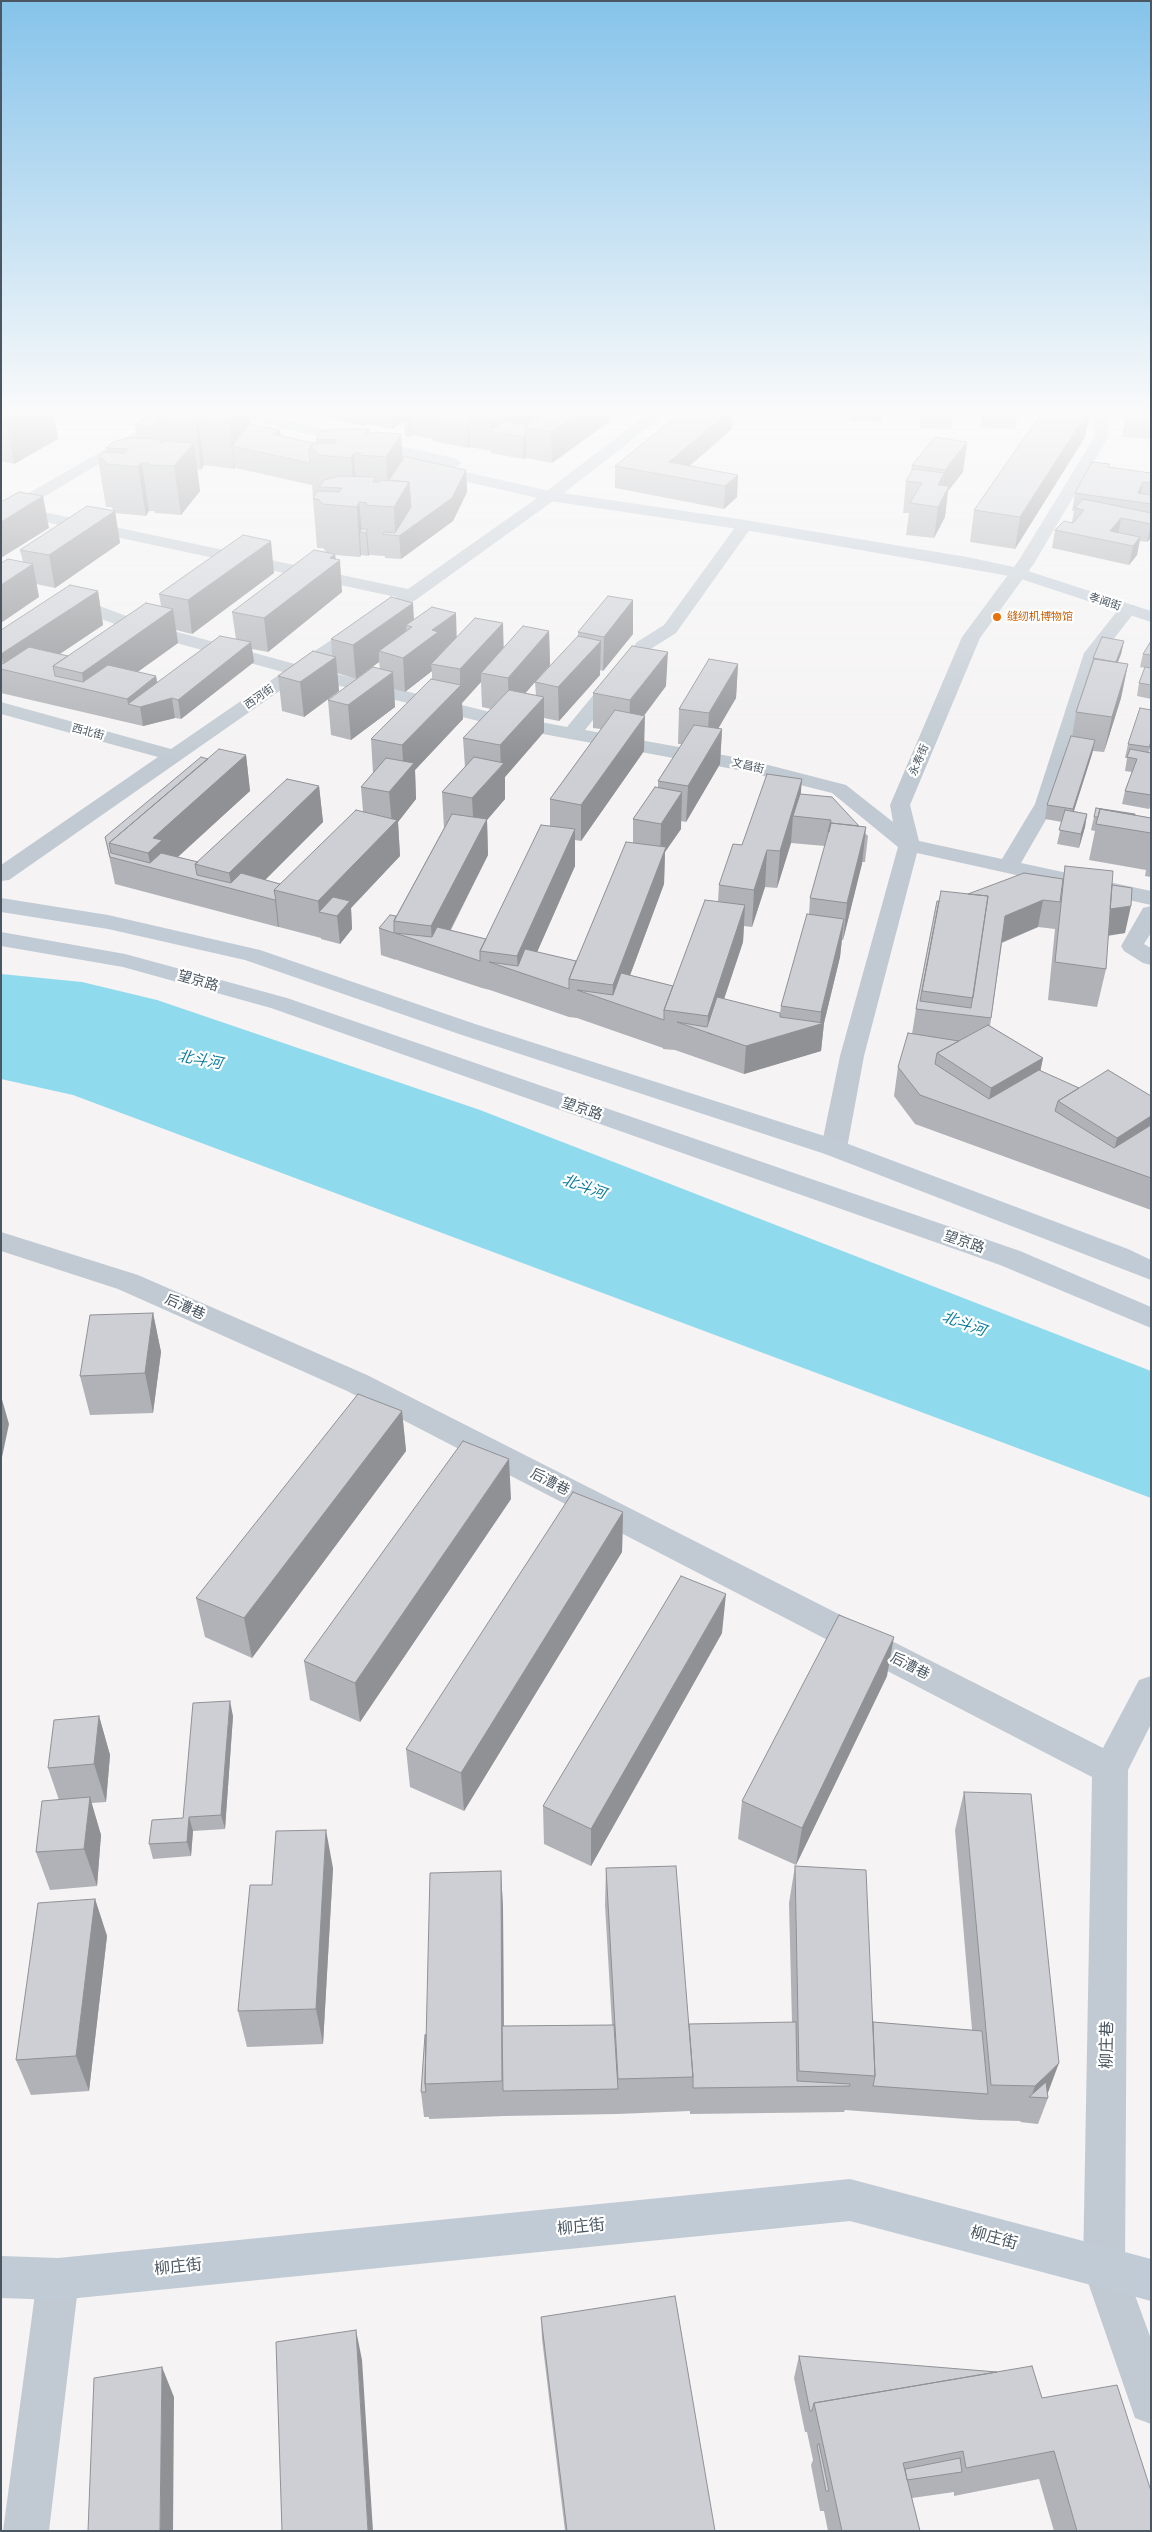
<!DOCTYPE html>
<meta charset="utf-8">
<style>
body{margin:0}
#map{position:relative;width:1152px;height:2532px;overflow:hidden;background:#f5f3f3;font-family:Raleway,sans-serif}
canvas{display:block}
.frame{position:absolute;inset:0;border:2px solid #4a5661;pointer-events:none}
</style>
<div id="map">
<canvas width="1152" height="2532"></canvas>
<div class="frame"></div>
</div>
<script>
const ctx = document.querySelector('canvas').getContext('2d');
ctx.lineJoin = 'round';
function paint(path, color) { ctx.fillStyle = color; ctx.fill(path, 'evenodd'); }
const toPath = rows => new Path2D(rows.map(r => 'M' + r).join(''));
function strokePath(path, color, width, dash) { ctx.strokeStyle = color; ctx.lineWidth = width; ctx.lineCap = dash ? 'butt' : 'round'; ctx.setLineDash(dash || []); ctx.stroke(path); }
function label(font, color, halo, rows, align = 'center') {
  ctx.font = font + ' Raleway,"Noto Sans SC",sans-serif'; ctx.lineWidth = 4.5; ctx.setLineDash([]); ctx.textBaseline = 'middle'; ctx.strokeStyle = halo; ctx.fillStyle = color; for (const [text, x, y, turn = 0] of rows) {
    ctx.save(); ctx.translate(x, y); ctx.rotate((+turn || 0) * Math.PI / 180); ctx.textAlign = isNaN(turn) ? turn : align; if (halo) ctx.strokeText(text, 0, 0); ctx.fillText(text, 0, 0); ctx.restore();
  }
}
paint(toPath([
 [1,974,82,982,157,1000,480,1110,1151,1371,1151,1498,73,1095,1,1079]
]), '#90daee');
paint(toPath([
 [647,408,661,408,658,420,556,499,417,599,313,668,494,713,567,727,637,642,664,625,739,522,751,522,753,525,676,633,649,650,585,730,745,759,846,785,893,822,890,805,962,637,1019,560,1095,436,1093,408,1107,408,1109,436,1035,562,980,638,910,805,919,841,1002,859,1035,804,1084,653,1122,605,1134,605,1137,609,1102,654,1055,804,1021,863,1151,891,1151,905,917,853,864,1056,847,1148,843,1154,834,1156,825,1154,821,1148,840,1056,898,847,832,793,744,771,494,725,301,676,9,880,1,881,1,865,158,757,1,714,1,702,171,749,283,672,136,632,72,608,61,608,58,604,61,600,72,597,78,598,148,624,295,664,396,597,13,515,5,518,1,517,1,503,8,505,168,413,175,417,173,420,25,508,408,589,544,493,646,415,647,408],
 [1151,906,1151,933,1144,944,1151,948,1151,965,1143,963,1124,951,1121,946,1143,908,1151,906],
 [1,1232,138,1275,367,1375,1103,1748,1139,1680,1151,1676,1151,1724,1128,1770,1125,2268,1151,2339,1151,2424,1135,2418,1083,2268,1092,1777,347,1391,118,1289,1,1251,1,1232],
 [58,2258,73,2264,79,2279,49,2531,3,2531,37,2279,43,2264,58,2258]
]), '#c1cad2');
paint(toPath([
 [141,408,169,408,200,414,202,417,195,421,148,412,141,408],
 [206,408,231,408,454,458,462,463,454,468,213,412,206,408],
 [430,464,550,491,745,520,967,557,1019,568,1151,611,1151,622,1015,577,745,530,550,501,425,472,422,469,425,466,430,464],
 [1,898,108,915,260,950,475,1024,843,1142,1128,1249,1151,1260,1151,1280,825,1154,459,1034,245,960,108,929,1,912,1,898],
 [1,932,125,954,287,998,1020,1251,1151,1307,1151,1328,1000,1265,271,1008,123,967,1,946,1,932],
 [850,2179,1151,2259,1151,2301,850,2221,58,2300,1,2298,1,2256,58,2258,850,2179]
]), '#c1cbd6');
paint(toPath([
 [1,408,53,408,58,439,14,464,1,461],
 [164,408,248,408,249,425,280,430,281,436,313,443,316,443,316,439,369,429,370,433,401,434,402,456,466,470,467,492,453,521,401,559,385,558,385,556,369,555,368,556,361,555,360,557,335,555,342,592,268,652,252,649,254,662,181,719,175,718,143,726,1,693,1,630,98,591,103,625,60,654,68,656,161,606,159,594,274,573,192,634,176,630,178,643,137,672,156,676,157,682,236,639,232,612,326,552,323,548,317,548,313,499,313,497,312,485,235,468,234,469,204,465,201,470,197,469,200,491,181,515,155,513,154,511,149,511,146,516,115,513,120,543,55,588,36,584,39,597,23,562,20,550,113,510,111,507,106,507,98,459,107,452,106,448,137,438,135,425,164,409],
 [281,408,553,408,610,421,552,463,526,458,523,459,491,453,491,451,470,447,468,448,433,441,433,439,412,435,409,437,405,436,404,421,392,429,366,424,364,426,333,419,333,417,314,413,311,415,282,409],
 [733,408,732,429,690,466,738,475,737,497,724,509,615,488,615,466],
 [781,408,814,408,814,413,781,411],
 [853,408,883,408,882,422,852,421],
 [920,408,954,408,951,429,920,428],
 [981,408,1019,408,1015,429,981,427],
 [1091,408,1085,437,1015,549,970,542,974,510],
 [1151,408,1151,439,1122,437,1125,420],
 [967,442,963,472,948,491,945,517,934,538,906,535,909,513,903,513,906,481,911,474,912,465],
 [1110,464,1109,467,1151,473,1151,538,1147,542,1140,541,1137,555,1129,565,1052,548,1055,530,1072,522,1074,511,1072,511,1075,493],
 [633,600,633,634,603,671,600,670,600,675,559,721,544,718,544,732,505,777,505,799,487,820,488,855,451,930,486,939,550,826,550,799,601,729,593,728,593,693,666,686,644,716,644,751,581,841,575,840,575,866,537,952,576,961,633,843,633,819,658,788,658,781,682,744,678,744,679,709,738,664,736,698,718,728,722,729,720,764,686,822,681,821,681,829,665,852,664,884,630,975,673,986,718,901,719,885,742,845,801,794,859,826,866,827,865,833,868,836,865,862,862,862,843,940,842,940,840,957,824,1023,821,1051,744,1074,675,1050,663,1049,663,1048,577,1018,569,1017,490,990,482,988,397,960,397,959,396,960,381,955,379,928,396,916,444,828,442,792,465,767,463,738,491,709,482,707,481,682,462,703,463,719,415,770,416,799,398,822,400,856,351,908,352,929,340,944,321,939,321,938,279,927,278,927,115,884,105,837,208,759,246,755,250,791,177,857,198,862,319,786,323,822,265,880,280,884,363,811,361,787,373,773,371,739,432,679,432,671,405,692,394,689,395,707,351,740,331,735,328,700,380,669,379,662,356,679,337,673,339,691,304,717,282,711,278,676,332,656,331,639,414,620,457,638,503,623,503,648,549,631,550,665,525,693,536,695,535,682,578,637,578,632],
 [791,843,825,846,810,898,809,915,781,1006,780,1013,724,999,743,942,744,926,752,927,765,887,777,888],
 [1124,641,1121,654,1118,662,1128,664,1121,698,1104,752,1093,751,1074,811,1087,814,1085,827,1079,848,1057,844,1062,822,1045,819,1047,805,1072,737,1076,712,1093,658],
 [1151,641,1151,699,1137,696,1139,683,1145,668,1140,667,1143,654],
 [1151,710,1151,745,1149,752,1151,753,1151,805,1149,809,1122,804,1125,791,1132,772,1125,771,1127,758,1125,758,1128,744],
 [1135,815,1151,818,1151,877,1145,876,1146,870,1089,860,1095,831,1091,830,1094,817],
 [1065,866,1112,885,1125,933,1108,936,1106,969,1097,1007,1048,1000,1055,929,1038,927,1002,943,990,1026,1043,1058,1040,1071,1079,1088,1151,1096,1151,1210,915,1124,894,1096,898,1067,912,1034,916,1009,939,901,968,894,1063,878],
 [153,1313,161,1352,153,1413,90,1415,80,1376],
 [402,1411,406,1451,252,1658,205,1637,196,1598],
 [511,1499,360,1722,310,1700,304,1661],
 [623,1512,622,1552,464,1811,410,1787,406,1749],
 [722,1633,591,1866,544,1844,543,1806],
 [887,1676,796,1865,738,1839,742,1801],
 [99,1716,110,1755,106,1802,91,1803,101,1835,97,1886,50,1890,36,1852,59,1800,48,1768],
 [233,1716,225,1829,193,1831,191,1856,153,1859,149,1844,183,1818],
 [964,1792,1047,2096,1048,2098,1038,2124,1020,2122,1021,2121,979,2120,845,2110,844,2112,690,2114,690,2111,617,2114,504,2116,429,2119,429,2117,424,2117,421,2092,426,2035,501,1871,503,1909,504,2026,612,2025,605,1905,606,1868,689,2024,792,2023,789,1903,795,1866,873,2022,972,2030,955,1830],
 [333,1868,323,2044,247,2047,238,2011,272,1885],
 [95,1899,107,1936,89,2091,31,2095,16,2060],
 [541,2317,715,2531,565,2531,542,2339],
 [799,2356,1042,2398,1151,2531,1054,2531,1039,2479,954,2496,954,2492,912,2498,920,2531,828,2531,824,2511,820,2511,811,2465,813,2460,807,2432,805,2432,794,2378]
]), '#b0b2b7');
paint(toPath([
 [22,408,53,408,58,439,14,464,5,417],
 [241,408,248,408,252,447,232,446,235,468,234,469,229,422],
 [310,408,313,408,314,413,311,415],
 [362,408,365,408,366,424,364,426],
 [391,408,410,408,412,435,409,437,408,415,404,414,404,421,392,429],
 [438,408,486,408,469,417,435,420,434,410],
 [513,408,553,408,525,427,492,431,492,421],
 [587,408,610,408,610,421,552,463,551,432],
 [733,408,732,429,676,477,669,462],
 [1091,408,1085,437,1015,549,1020,517],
 [198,418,204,465,201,470,195,422],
 [469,425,470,447,468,448,467,426],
 [280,430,282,452,273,434],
 [401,434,404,481,389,505,386,457],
 [526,435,526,458,523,459,523,437],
 [967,442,963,472,948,491,945,517,934,538,938,507,938,485,944,473,940,502,945,470],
 [194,443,200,491,181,515,174,466],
 [354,453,357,501,355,506,351,458],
 [142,463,149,511,146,516,138,467],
 [466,470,467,492,453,521,401,559,399,536,395,536,394,507,409,482],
 [738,475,737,497,724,509,725,486],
 [1143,482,1140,499,1138,493],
 [43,496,49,528,1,558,1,522],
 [359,502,362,532,360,532,361,555,360,557,357,507],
 [115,511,120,543,55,588,49,555],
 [1121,518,1118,536,1110,531],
 [1151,524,1151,538,1147,542],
 [367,531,369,555,368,556,366,533],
 [1140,537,1137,555,1129,565,1133,546],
 [271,541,274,573,192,634,188,600],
 [335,554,336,562,340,560,342,592,268,652,264,618],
 [33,564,39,597,1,623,1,585],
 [98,591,103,625,28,675,5,670,1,654],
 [633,600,633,634,603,671,604,637],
 [413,603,415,636,412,627,406,625,407,642,379,651,379,662,356,679,353,645],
 [173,609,178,643,107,694,84,689,82,673],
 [456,613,457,646,431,664,432,671,405,692,403,658,432,630],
 [503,623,504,657,481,673,481,682,462,703,463,719,415,770,416,799,398,822,400,856,351,908,352,929,340,944,337,916,319,912,318,901,392,825,389,792,404,775,402,745,460,686,460,669],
 [549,631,550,665,509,712,508,678],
 [601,641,600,675,559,721,558,687],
 [1124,641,1121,654,1113,675,1116,662],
 [251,642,254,662,181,719,178,700],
 [668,652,666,686,629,735,630,700],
 [336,657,339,691,304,717,300,682],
 [738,664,736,698,707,748,709,713],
 [1128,664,1121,698,1104,752,1112,717],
 [393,672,395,707,351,740,348,705],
 [156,676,160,701,172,698,175,718,143,726,140,707,128,704,127,699],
 [544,697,544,732,505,777,505,799,487,820,488,855,441,948,432,945,431,926,474,834,472,798,501,767,500,745],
 [645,716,644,751,581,841,581,805],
 [722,729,720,764,686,822,688,786],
 [1095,740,1092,754,1070,823,1073,809],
 [246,755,250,791,167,867,151,868,148,853,120,846],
 [802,779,799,815,793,816,791,843,777,888,780,851],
 [319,786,323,822,251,894,232,889,229,873],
 [682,792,681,829,665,852,664,884,619,1005,612,1002,613,985,660,861,661,824],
 [1087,814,1085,827,1079,848,1081,834],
 [866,827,862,864,843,940,847,903],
 [575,829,575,866,527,975,518,972,517,956],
 [767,850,765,887,752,927,754,890],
 [275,900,276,900,279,927,278,927],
 [1043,900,1038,927,1000,943,1005,916],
 [745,905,743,942,712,1035,707,1033,708,1016],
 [1131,906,1125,933,1103,936,1108,909],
 [844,919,840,957,824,1023,821,1051,744,1074,746,1046,820,1024,821,1012],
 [1043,1058,1035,1097,986,1119,991,1088],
 [1151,1116,1151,1149,1111,1164,1117,1138],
 [153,1313,161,1352,153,1413,145,1373],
 [1,1396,9,1424,1,1462],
 [402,1411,406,1451,252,1658,244,1618],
 [509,1459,511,1499,360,1722,355,1683],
 [623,1512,622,1552,464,1811,461,1773],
 [726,1594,722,1633,591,1866,591,1829],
 [894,1637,887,1676,796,1865,802,1828],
 [230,1701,233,1716,225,1829,221,1815],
 [99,1716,110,1755,106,1802,94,1764],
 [90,1797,101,1835,97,1886,84,1849],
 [189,1817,193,1831,191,1856,187,1842],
 [326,1830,333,1868,323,2044,316,2009],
 [501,1871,503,1909,504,2091,503,2091],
 [95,1899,107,1936,89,2091,76,2056],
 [1059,2063,1046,2098,1031,2097,1035,2086],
 [356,2330,362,2360,373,2531,368,2531],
 [162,2367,174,2397,173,2531,160,2531]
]), '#909195');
const building = toPath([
 [1,408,22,408,5,417,1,416,1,408],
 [183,408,241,408,229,422,198,418,195,422,164,420,161,415,155,415,161,409,181,409,183,408],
 [422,408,438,408,434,410,422,408],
 [483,408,513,408,492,421,469,417,483,408],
 [554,408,587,408,551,432,525,427,554,408],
 [687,408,733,408,669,462,738,475,725,486,615,466,687,408],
 [1045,408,1090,408,1020,517,974,510,1045,408],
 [1128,408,1151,408,1151,422,1125,420,1128,408],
 [410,410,410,413,408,415,404,414,410,410],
 [447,410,472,415,469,417,469,425,467,426,432,420,447,410],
 [158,412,155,415,157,429,135,425,154,413,158,412],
 [504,421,528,426,525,427,526,435,523,437,490,431,504,421],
 [250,424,280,430,273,434,313,443,309,449,310,463,232,446,250,424],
 [334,429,369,429,366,434,374,432,401,434,386,457,359,455,361,453,354,453,351,458,319,455,314,450,309,449,314,443,335,443,337,440,316,439,320,432,334,429],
 [935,437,967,442,945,470,912,465,935,437],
 [127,438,163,439,159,443,167,441,194,443,174,466,147,465,149,463,142,463,138,467,107,464,103,459,98,459,104,452,125,453,128,449,106,448,113,442,127,438],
 [402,456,466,470,452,498,399,536,383,534,384,532,395,533,411,507,409,482,389,480,403,459,402,456],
 [1092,462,1110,464,1108,467,1151,473,1151,483,1143,482,1138,493,1151,495,1151,504,1075,493,1092,462],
 [913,469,944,473,938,485,949,486,938,507,910,503,922,483,906,481,913,469],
 [339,476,376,477,373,482,379,482,380,480,409,482,394,507,365,505,367,503,359,502,357,507,323,504,318,499,313,499,317,491,339,492,342,488,319,487,324,480,339,476],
 [19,492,43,496,1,522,1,502,19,492],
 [1083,499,1151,513,1151,524,1121,518,1110,531,1140,537,1133,546,1055,530,1064,521,1073,523,1084,510,1075,508,1083,499],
 [87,506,115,511,49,555,20,550,87,506],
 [361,529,367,529,367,531,366,533,360,532,361,529],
 [243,535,271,541,188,600,159,594,243,535],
 [314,550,335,554,330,558,340,560,264,618,232,612,314,550],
 [8,559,33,564,1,585,1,563,8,559],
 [70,585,98,591,1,654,1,630,70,585],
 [608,596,633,600,604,637,578,632,608,596],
 [391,597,413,603,353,645,331,639,391,597],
 [146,603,173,609,82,673,53,666,146,603],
 [432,607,456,613,432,630,438,632,403,658,379,651,412,627,406,625,432,607],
 [475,618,503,623,460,669,431,664,475,618],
 [523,626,549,631,508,678,481,673,523,626],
 [220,636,251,642,178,700,172,698,140,707,128,704,220,636],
 [578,636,601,641,558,687,535,682,578,636],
 [1102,637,1124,641,1116,662,1093,658,1102,637],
 [1151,641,1151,655,1143,654,1151,641],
 [632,646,668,652,630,700,593,693,632,646],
 [29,647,68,656,53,666,55,676,83,682,108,665,156,676,127,699,1,669,1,663,3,664,29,647],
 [313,651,336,657,300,682,278,676,313,651],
 [709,659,738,664,709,713,679,709,709,659],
 [1094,659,1128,664,1112,717,1076,712,1094,659],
 [373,667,393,672,348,705,328,700,373,667],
 [1145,667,1151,668,1151,685,1139,683,1145,667],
 [431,679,461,685,402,745,371,739,431,679],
 [509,690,544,697,500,745,463,738,509,690],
 [1140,708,1151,710,1151,742,1149,747,1128,744,1140,708],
 [615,710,645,716,581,805,550,799,615,710],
 [694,725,722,729,688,786,658,781,694,725],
 [1071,736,1095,740,1073,809,1047,805,1071,736],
 [219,749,246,755,153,838,162,840,148,853,109,843,219,749],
 [1130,749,1151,753,1151,795,1125,791,1137,759,1127,757,1130,749],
 [201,757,208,759,109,843,111,853,150,863,161,853,198,862,195,864,197,875,231,883,241,873,280,884,274,890,276,900,275,900,110,857,105,837,201,757],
 [474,757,504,763,472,798,442,792,474,757],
 [386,758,414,763,389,792,361,787,386,758],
 [767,774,802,779,780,851,767,850,754,890,719,885,733,844,742,845,767,774],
 [287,779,319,786,229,873,195,864,287,779],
 [655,787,682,792,661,824,633,819,655,787],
 [800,794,832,797,859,826,831,823,829,832,828,832,831,820,793,816,800,794],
 [1096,808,1135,814,1135,815,1100,809,1098,817,1094,817,1096,808],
 [1100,809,1151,818,1151,833,1096,824,1100,809],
 [356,810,397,820,318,901,274,890,356,810],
 [1065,810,1087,814,1081,834,1059,830,1065,810],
 [452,814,487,819,431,926,394,921,452,814],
 [831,823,866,827,847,903,810,898,831,823],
 [541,825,575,829,517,956,480,951,541,825],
 [626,842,666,847,613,985,569,979,626,842],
 [1065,866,1113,871,1106,969,1055,962,1065,866],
 [1024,873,1063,879,1060,902,1043,900,1005,916,991,1018,916,1009,937,901,939,901,920,1001,971,1008,988,896,968,894,1024,873],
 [1112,885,1132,888,1131,906,1110,909,1112,885],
 [941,891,988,896,973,998,922,991,941,891],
 [333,897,350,901,337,916,319,912,333,897],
 [705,900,745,905,708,1016,664,1010,705,900],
 [807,914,844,919,821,1012,781,1006,807,914],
 [390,915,396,916,394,921,394,933,379,928,390,915],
 [437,927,486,939,480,951,480,961,395,933,432,937,437,927],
 [525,949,576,961,569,979,569,989,489,962,518,966,525,949],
 [621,973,673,986,664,1010,664,1020,577,990,613,995,621,973],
 [717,997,780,1013,780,1017,824,1023,746,1046,677,1022,707,1027,717,997],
 [988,1025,1043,1058,991,1088,937,1053,988,1025],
 [908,1033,959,1041,937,1053,935,1064,989,1099,1039,1070,1079,1088,1058,1101,1055,1111,1114,1148,1151,1125,1151,1178,920,1095,898,1067,908,1033],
 [1108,1070,1151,1096,1151,1116,1117,1138,1058,1101,1108,1070],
 [153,1313,145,1373,80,1376,90,1315,153,1313],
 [358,1394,402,1411,244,1618,196,1598,358,1394],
 [463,1441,509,1459,355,1683,304,1661,463,1441],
 [573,1492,623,1512,461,1773,406,1749,573,1492],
 [681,1576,726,1594,591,1829,543,1806,681,1576],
 [839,1615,894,1637,802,1828,742,1801,839,1615],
 [230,1701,221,1815,189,1817,187,1842,149,1844,152,1820,183,1818,193,1703,230,1701],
 [99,1716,94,1764,48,1768,54,1720,99,1716],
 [964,1792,1031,1794,1059,2063,1035,2086,991,2085,964,1792],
 [90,1797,84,1849,36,1852,42,1801,90,1797],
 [326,1830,316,2009,238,2011,250,1885,272,1885,276,1831,326,1830],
 [676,1866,693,2077,618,2079,606,1868,676,1866],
 [795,1866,866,1870,875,2076,799,2071,795,1866],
 [501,1871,502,2081,425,2084,430,1873,501,1871],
 [95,1899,76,2056,16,2060,38,1903,95,1899],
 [796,2022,797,2081,850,2084,850,2086,693,2088,693,2077,689,2024,796,2022],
 [873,2022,982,2031,988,2094,873,2086,875,2076,873,2022],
 [614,2025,618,2089,503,2091,502,2026,614,2025],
 [425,2035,426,2035,425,2084,426,2092,421,2092,425,2035],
 [1046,2082,1048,2098,1029,2097,1046,2082],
 [675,2296,715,2531,567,2531,541,2317,675,2296],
 [356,2330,368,2531,282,2531,276,2342,356,2330],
 [799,2356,997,2372,814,2403,812,2411,810,2411,799,2356],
 [1032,2366,1042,2398,1117,2385,1151,2491,1151,2531,1077,2531,1054,2451,966,2468,963,2451,903,2463,920,2531,842,2531,814,2403,1032,2366],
 [162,2367,160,2531,88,2531,94,2378,162,2367],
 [819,2444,829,2491,826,2491,817,2445,819,2444],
 [960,2458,962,2472,907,2480,905,2469,960,2458]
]);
paint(building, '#cdcfd5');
strokePath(building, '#909195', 1);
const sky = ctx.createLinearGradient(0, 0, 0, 762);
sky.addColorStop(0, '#85c3ea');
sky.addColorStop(0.54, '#fafafa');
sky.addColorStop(1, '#fafafa00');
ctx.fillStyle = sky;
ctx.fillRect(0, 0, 1152, 762);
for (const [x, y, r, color] of [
 [997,617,5,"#e8710a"]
]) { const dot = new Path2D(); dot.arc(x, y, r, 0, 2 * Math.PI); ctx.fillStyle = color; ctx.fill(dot); strokePath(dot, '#fff', 2); }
label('11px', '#4a5661', '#fff', [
 ["孝闻街",1105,602,18],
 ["西河街",259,697,-35],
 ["西北街",88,732,15],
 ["永寿街",919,760,-67],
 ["文昌街",748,766,13]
]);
label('11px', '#c56008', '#fff', [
 ["缝纫机博物馆",1007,617]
], 'left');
label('14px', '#4a5661', '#fff', [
 ["望京路",198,981,16],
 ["望京路",582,1109,19],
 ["望京路",964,1242,19],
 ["后漕巷",185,1307,24],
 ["后漕巷",550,1482,27],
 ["后漕巷",910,1666,27]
]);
label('italic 15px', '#0c7c9b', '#fff', [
 ["北斗河",200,1060,11],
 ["北斗河",584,1187,20],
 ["北斗河",964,1324,20]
]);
label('16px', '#4a5661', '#fff', [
 ["柳庄巷",1107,2045,-89],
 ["柳庄街",581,2227,-6],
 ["柳庄街",994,2238,15],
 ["柳庄街",178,2267,-6]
]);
</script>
